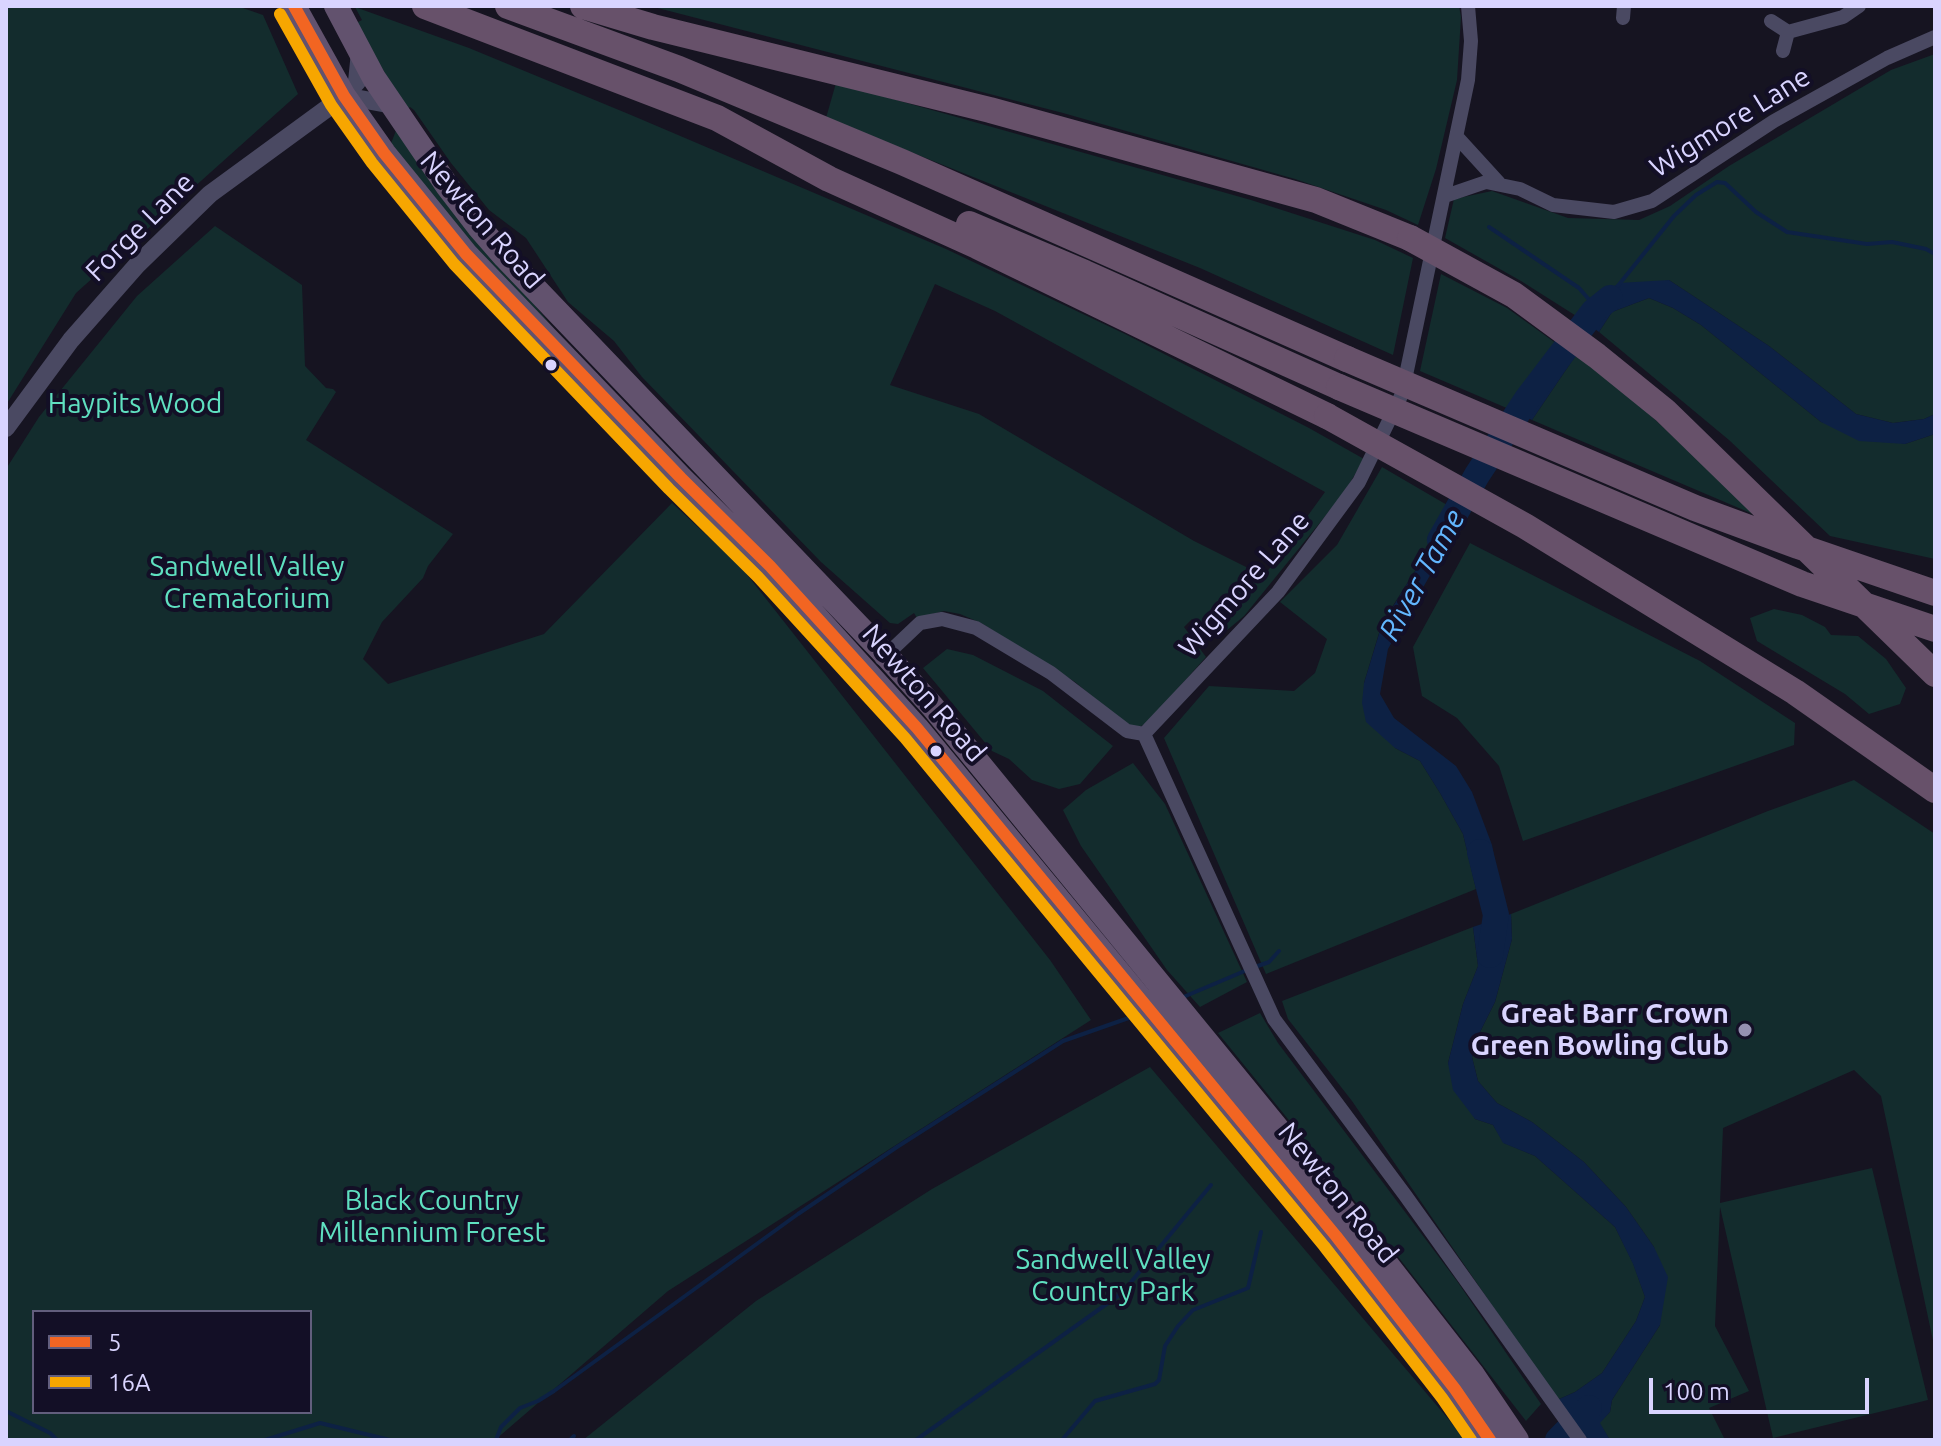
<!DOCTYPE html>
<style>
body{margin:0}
#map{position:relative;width:1941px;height:1446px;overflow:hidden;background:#161421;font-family:Ubuntu,sans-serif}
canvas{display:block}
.frame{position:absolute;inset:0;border:8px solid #d9d4ff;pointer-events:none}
.legend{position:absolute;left:32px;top:1310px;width:280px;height:104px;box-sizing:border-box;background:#130f26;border:2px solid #625e7d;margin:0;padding:10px 14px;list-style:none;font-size:24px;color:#d9d4ff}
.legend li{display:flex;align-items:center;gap:16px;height:40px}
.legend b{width:40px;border:2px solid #625e7d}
.scale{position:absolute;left:1649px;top:1378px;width:220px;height:36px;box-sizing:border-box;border:4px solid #d9d4ff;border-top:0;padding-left:10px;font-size:24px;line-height:28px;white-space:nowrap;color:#d9d4ff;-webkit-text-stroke:6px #130f26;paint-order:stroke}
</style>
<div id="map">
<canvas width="1941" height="1446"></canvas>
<div class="frame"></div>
<ul class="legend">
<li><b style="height:10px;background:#f26522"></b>5</li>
<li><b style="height:10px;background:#f7a600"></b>16A</li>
</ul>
<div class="scale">100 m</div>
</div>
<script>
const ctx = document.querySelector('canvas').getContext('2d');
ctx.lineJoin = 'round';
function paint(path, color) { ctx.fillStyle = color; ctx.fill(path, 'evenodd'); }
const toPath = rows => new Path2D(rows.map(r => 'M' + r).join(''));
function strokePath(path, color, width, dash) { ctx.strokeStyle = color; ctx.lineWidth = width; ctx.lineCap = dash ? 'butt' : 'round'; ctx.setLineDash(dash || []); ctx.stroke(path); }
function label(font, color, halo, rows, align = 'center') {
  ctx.font = font + ' Ubuntu,sans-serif'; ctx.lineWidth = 8; ctx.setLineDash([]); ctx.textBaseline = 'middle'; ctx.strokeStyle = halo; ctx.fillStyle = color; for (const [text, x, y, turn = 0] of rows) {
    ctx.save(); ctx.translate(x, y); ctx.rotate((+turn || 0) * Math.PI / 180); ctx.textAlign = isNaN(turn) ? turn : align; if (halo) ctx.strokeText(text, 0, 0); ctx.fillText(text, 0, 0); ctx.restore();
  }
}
paint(toPath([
 [6,6,237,6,263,15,298,94,76,293,6,405],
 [650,6,1459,6,1461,17,1457,80,1436,169,1418,225,1386,210,1295,179,1063,113],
 [355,7,469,48,631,115,946,249,1125,334,1309,428,1364,459,1344,493,1244,616,1220,636,1192,619,1184,627,1206,657,1147,723,1141,726,1132,726,1123,722,1075,682,981,623,960,614,944,611,917,618,914,613,898,624,890,623,821,562,642,377,614,341,568,302,526,238,489,210,451,163,414,110,410,107,406,110,356,23,362,20],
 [935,284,995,311,1325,492,1264,576,1194,541,979,414,890,385],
 [1935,54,1935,414,1924,419,1893,423,1856,414,1769,346,1669,280,1591,301,1581,319,1521,281,1445,238,1454,199,1492,191,1568,218,1639,220,1670,206,1729,166,1891,70],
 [836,83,1251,200,1375,240,1413,258,1393,355,1200,268,826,118],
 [397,128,452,203,555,330,588,364,494,275,390,146],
 [215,226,302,285,305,366,326,388,333,389,336,392,306,440,453,534,428,566,423,578,382,622,363,659,388,684,544,634,672,503,741,567,1050,960,1091,1020,668,1291,495,1440,6,1440,6,469,39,417,137,296],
 [34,1312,310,1312,310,1412,34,1412],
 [1441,274,1507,308,1557,344,1509,409,1420,371],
 [1649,298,1673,308,1701,325,1821,422,1905,444,1935,434,1935,559,1830,536,1729,440,1599,332,1612,312],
 [1576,355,1619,386,1760,517,1532,420],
 [1382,467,1454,509,1382,623,1364,683,1395,748,1420,761,1440,793,1463,834,1476,889,1266,974,1164,738,1209,686,1294,691,1315,673,1327,639,1280,602,1337,545],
 [1470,543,1700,661,1795,723,1794,745,1523,841,1499,766,1457,718,1422,696,1413,647],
 [1774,609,1802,615,1825,627,1831,635,1858,636,1886,659,1906,688,1900,704,1869,714,1845,694,1757,641,1750,618],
 [947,649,973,655,1043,691,1113,746,1080,784,1059,789,1032,780,1009,759,992,751,923,668],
 [1133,763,1165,804,1247,982,1200,1007,1167,970,1081,846,1063,810,1086,790],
 [1854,780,1935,834,1935,1350,1881,1096,1854,1070,1723,1128,1720,1203,1872,1168,1928,1400,1773,1438,1720,1207,1715,1326,1749,1391,1709,1408,1725,1440,1610,1440,1599,1423,1610,1412,1612,1400,1660,1325,1654,1247,1626,1207,1584,1162,1532,1122,1497,1103,1478,1081,1472,1057,1478,1036,1495,1002,1512,939,1511,914,1768,811],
 [1473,927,1478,966,1463,1004,1448,1063,1475,1119,1493,1125,1504,1143,1535,1156,1615,1227,1633,1263,1645,1297,1636,1321,1602,1373,1575,1392,1557,1400,1352,1101,1288,1019,1282,1001],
 [1260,1013,1278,1043,1457,1281,1541,1404,1526,1421,1357,1204,1218,1033],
 [1150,1067,1466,1440,583,1440,756,1301,932,1189]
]), '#132c2d');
paint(toPath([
 [1669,280,1769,346,1856,414,1893,423,1924,419,1935,414,1935,434,1905,444,1859,441,1821,422,1701,325,1673,308,1649,298,1612,312,1599,332,1581,319,1591,301,1619,283],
 [1557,344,1576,355,1532,420,1509,409],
 [1454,509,1465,514,1388,649,1380,694,1394,718,1456,766,1472,792,1492,845,1499,882,1476,889,1463,834,1440,793,1420,761,1395,748,1366,722,1362,703,1364,683,1382,624],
 [1511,914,1512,939,1495,1002,1478,1036,1472,1057,1478,1081,1497,1103,1532,1122,1584,1162,1626,1207,1654,1247,1668,1277,1660,1325,1612,1400,1610,1412,1600,1423,1610,1440,1588,1440,1557,1400,1575,1392,1602,1373,1636,1321,1645,1297,1633,1264,1615,1227,1535,1156,1503,1143,1493,1125,1475,1119,1453,1090,1448,1063,1463,1004,1478,966,1473,927]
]), '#0d2144');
strokePath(toPath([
 [1489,227,1579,288,1592,303],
 [1617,287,1674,216,1696,195,1717,182,1725,183,1756,212,1787,232,1867,244,1892,242,1926,249,1935,254],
 [1255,967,1269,962,1279,951],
 [1181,998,1247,970],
 [6,1411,50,1433,57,1440],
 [265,1440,320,1423,390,1440],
 [496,1440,501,1427,520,1408,538,1401,554,1391,798,1214,897,1147,1063,1041,1140,1014],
 [570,1440,574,1436],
 [916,1440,1122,1293,1211,1185],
 [1062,1440,1095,1401,1155,1384,1159,1380,1165,1346,1178,1326,1193,1310,1248,1288,1261,1232]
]), '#0d2144', 4);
strokePath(toPath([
 [1440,540,1477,475,1527,399,1594,311,1610,298],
 [1480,852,1496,915,1490,955],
 [1558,1440,1589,1408]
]), '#0d2144', 26);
strokePath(toPath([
 [1623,18,1624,6],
 [1771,21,1788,32,1843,17,1859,6],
 [1783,51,1788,32],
 [1457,137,1499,183],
 [1445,196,1486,182,1520,189,1553,205,1614,212,1652,201,1774,121,1887,58,1935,37],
 [882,659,920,623,942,619,976,628,1051,673,1127,731,1144,734,1278,592,1359,482,1402,394,1468,80,1471,41,1468,6],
 [1144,734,1274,1019,1405,1195,1580,1440]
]), '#4a4962', 14);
strokePath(toPath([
 [344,96,393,105],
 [6,428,71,340,137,265,210,194,344,96,357,82,360,52]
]), '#4a4962', 18);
strokePath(toPath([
 [294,6,344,96,384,153,466,254,681,478,770,566,917,728,1336,1236,1455,1389,1490,1440],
 [336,6,374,78,448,187,478,226,505,257,886,655,932,706,1349,1216,1473,1375,1517,1440]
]), '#62526e', 24);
strokePath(toPath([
 [425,6,717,118,829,179,977,246,1327,416],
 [508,6,679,69,902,162,1347,359],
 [583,6,653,27,990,110,1316,200,1410,238],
 [969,224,1085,273,1339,387]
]), '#67516a', 26);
strokePath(toPath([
 [1410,238,1514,295,1597,356,1665,411,1935,674],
 [1347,359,1695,508,1798,546,1935,593],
 [1339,387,1802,584,1935,629],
 [1327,416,1525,526,1795,692,1935,790]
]), '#67516a', 26);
strokePath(toPath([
 [294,6,344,96,384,153,466,254,681,478,770,566,917,728,1336,1236,1455,1389,1490,1440]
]), '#f26522', 12);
strokePath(toPath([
 [280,14,331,105,372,163,454,264,669,489,758,577,905,738,1324,1246,1442,1398,1471,1440]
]), '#f7a600', 12);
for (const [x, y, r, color] of [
 [551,365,7,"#d9d4ff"],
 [936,751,7,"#d9d4ff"],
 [1745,1030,8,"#9591b1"]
]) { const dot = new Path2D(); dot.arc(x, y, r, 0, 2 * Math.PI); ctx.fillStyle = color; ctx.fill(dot); strokePath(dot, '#130f26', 3); }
label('28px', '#d9d4ff', '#130f26', [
 ["Wigmore Lane",1730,122,-32],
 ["Newton Road",482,220,49],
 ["Forge Lane",140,227,-45],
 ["Wigmore Lane",1244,584,-49],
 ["Newton Road",924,693,49],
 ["Newton Road",1338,1193,51]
]);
label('28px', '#5fe0c0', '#130f26', [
 ["Haypits Wood",135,404],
 ["Sandwell Valley",247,567],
 ["Crematorium",247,599],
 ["Black Country",432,1201],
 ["Millennium Forest",432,1233],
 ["Sandwell Valley",1113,1260],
 ["Country Park",1113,1292]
]);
label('bold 28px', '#d9d4ff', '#130f26', [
 ["Great Barr Crown",1729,1014],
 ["Green Bowling Club",1729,1046]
], 'right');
label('italic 30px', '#62b6ff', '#130f26', [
 ["River Tame",1422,575,-61]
]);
</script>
